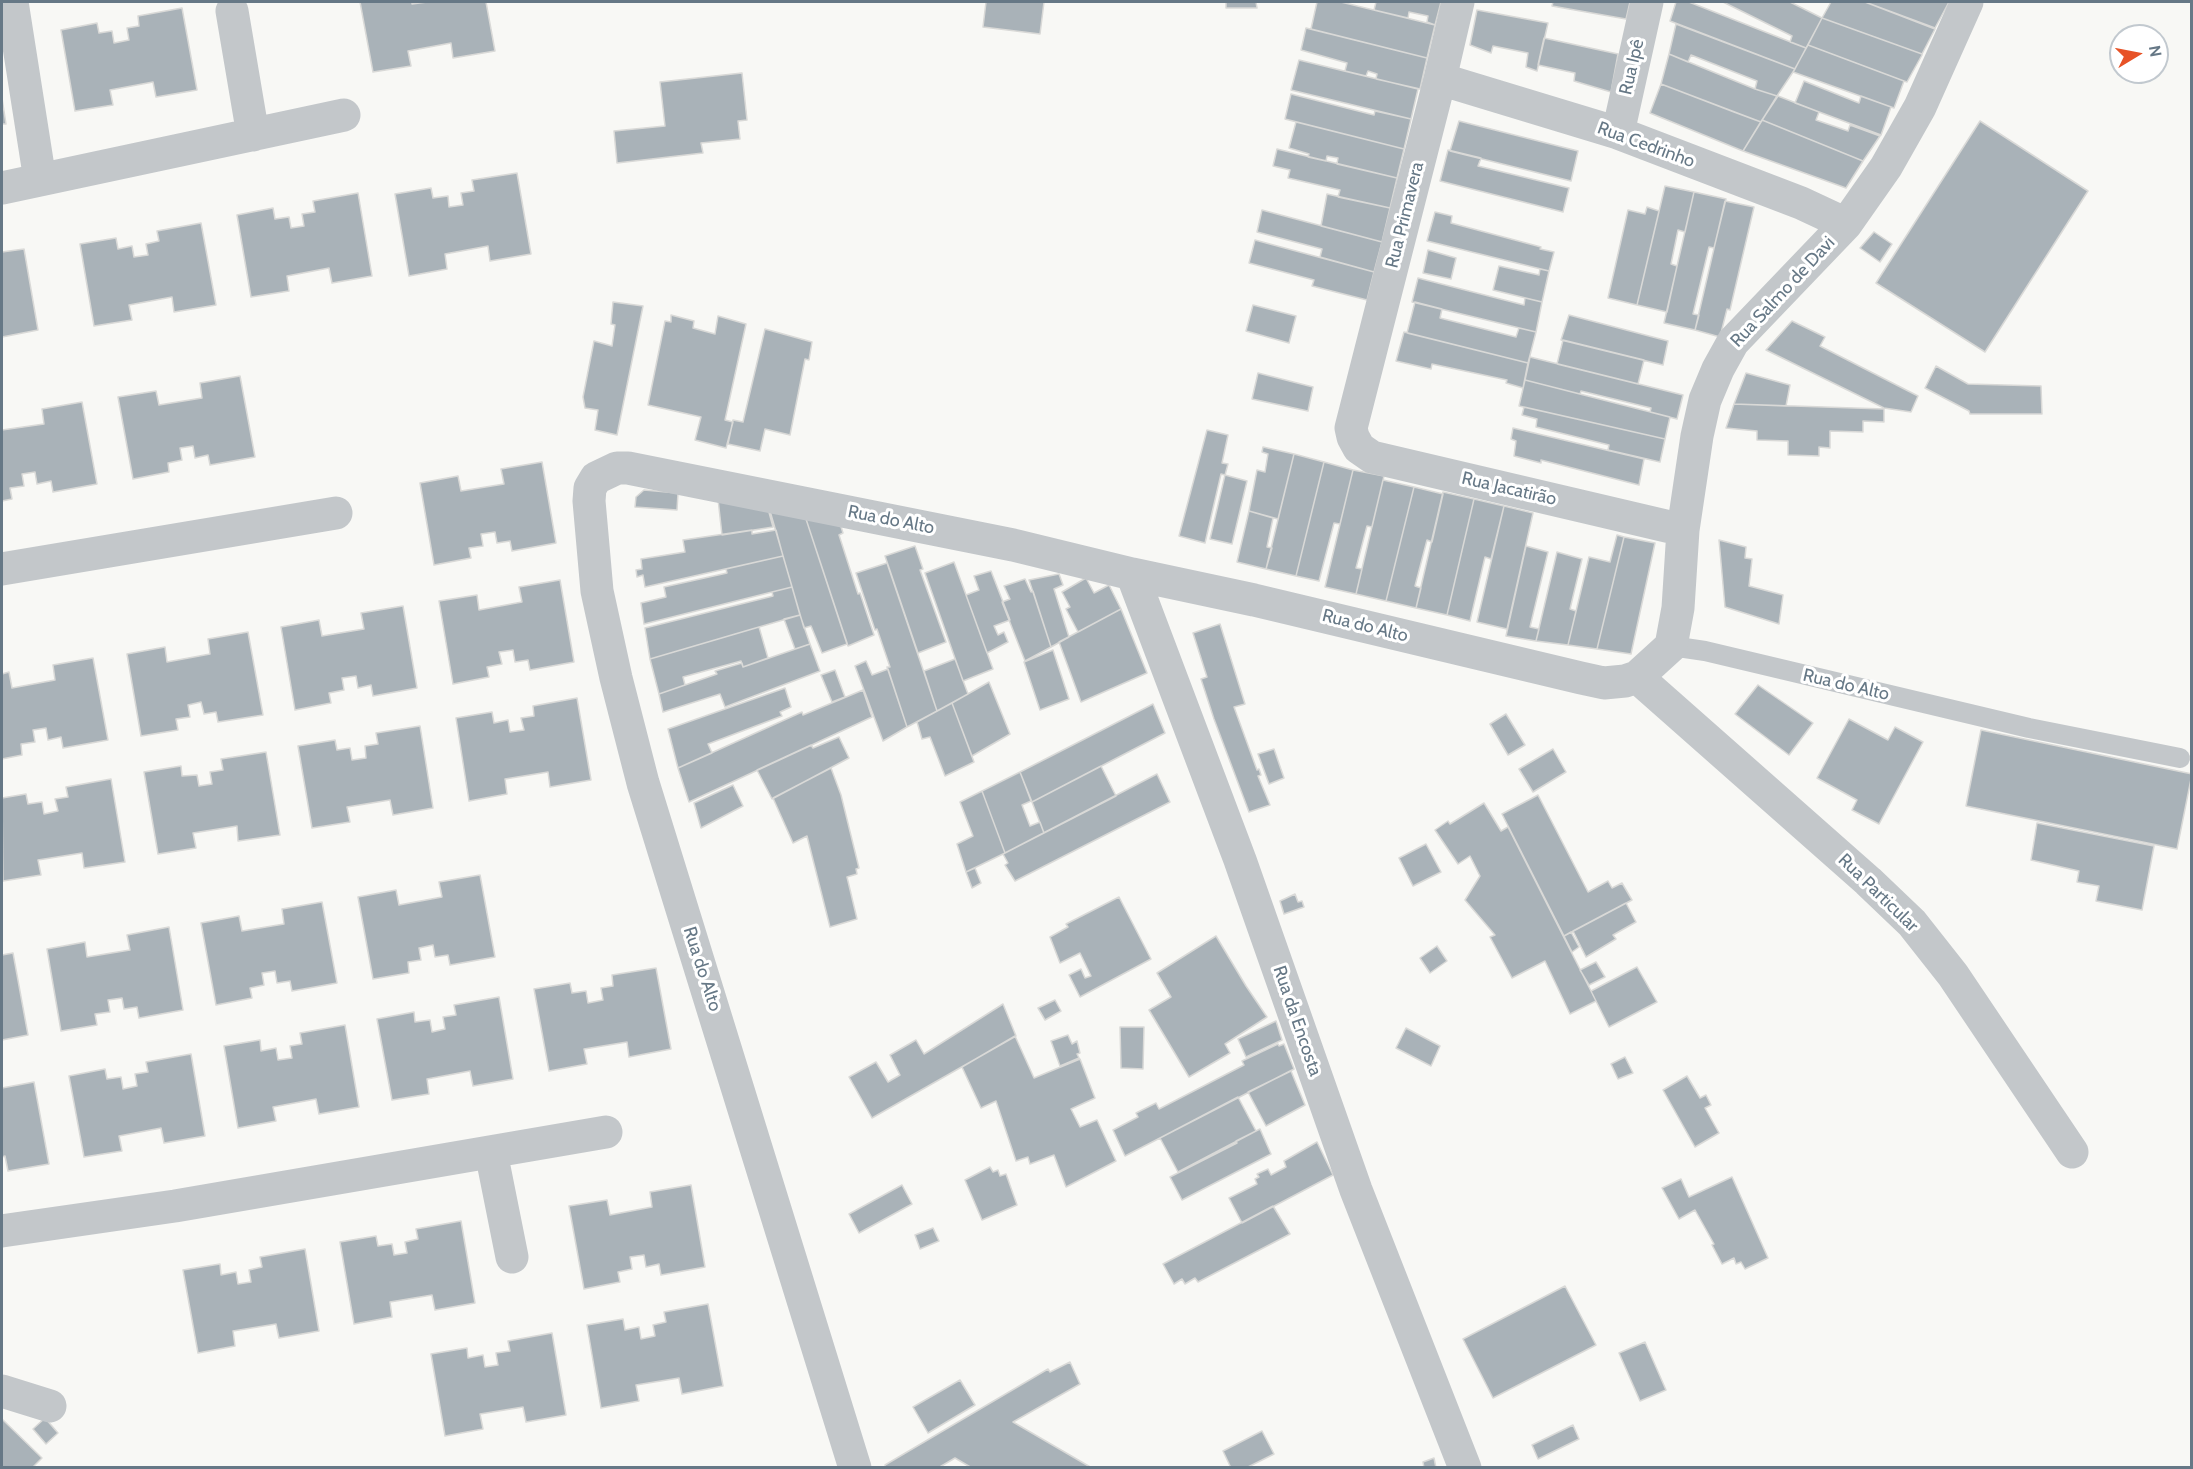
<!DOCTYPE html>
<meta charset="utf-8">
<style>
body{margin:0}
#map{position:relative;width:2193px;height:1469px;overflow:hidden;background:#f8f8f5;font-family:Cabin,sans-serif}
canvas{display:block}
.frame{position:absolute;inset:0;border:3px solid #667886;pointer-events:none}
.north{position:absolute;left:2109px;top:24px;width:60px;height:60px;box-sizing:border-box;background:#fff;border:2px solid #c2c9cf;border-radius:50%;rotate:80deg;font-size:16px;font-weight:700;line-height:24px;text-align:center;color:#667886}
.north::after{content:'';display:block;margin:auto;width:21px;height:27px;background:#e75226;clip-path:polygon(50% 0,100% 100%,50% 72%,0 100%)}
</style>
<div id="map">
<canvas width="2193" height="1469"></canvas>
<div class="frame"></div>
<div class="north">N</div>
</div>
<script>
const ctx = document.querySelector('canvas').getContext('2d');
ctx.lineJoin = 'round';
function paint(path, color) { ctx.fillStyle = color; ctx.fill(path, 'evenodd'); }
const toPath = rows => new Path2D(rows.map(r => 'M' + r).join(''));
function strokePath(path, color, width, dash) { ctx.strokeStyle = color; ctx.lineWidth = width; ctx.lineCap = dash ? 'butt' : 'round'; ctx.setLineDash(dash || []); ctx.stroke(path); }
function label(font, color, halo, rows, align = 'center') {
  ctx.font = font + ' Cabin,sans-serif'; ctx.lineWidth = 6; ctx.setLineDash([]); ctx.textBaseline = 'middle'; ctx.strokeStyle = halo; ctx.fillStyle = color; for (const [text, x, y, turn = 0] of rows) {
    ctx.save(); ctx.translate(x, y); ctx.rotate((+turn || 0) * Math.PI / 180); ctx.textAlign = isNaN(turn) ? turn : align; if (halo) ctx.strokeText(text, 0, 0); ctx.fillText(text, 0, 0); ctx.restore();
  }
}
const building = toPath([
 [360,2,412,2,412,4,427,2,486,2,495,51,453,58,451,43,408,51,411,66,373,72,360,2],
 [986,2,1044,2,1040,34,983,27,986,2],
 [1226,2,1256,2,1257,8,1226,8,1226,2],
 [1314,2,1341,2,1435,25,1427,58,1311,29,1317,2,1314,2],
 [1372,2,1441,2,1435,25,1427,22,1428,16,1409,12,1408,18,1374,10,1376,2,1372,2],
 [1553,2,1630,2,1626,19,1552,6,1553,2],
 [1676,2,1689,2,1806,48,1795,69,1670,21,1676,2],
 [1723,2,1790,2,1822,18,1806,48,1790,42,1792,36,1723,2],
 [1831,2,1865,2,1935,29,1922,54,1822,18,1831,2],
 [1865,2,1949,2,1935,28,1865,2],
 [182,8,197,90,156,97,153,82,110,90,113,105,75,111,61,30,97,23,99,33,112,31,114,43,129,40,127,28,139,26,138,16,182,8],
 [1477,10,1548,23,1537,71,1526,67,1528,53,1493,46,1491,53,1470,45,1477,10],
 [1822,18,1922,54,1922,55,1907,82,1904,81,1808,45,1822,18],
 [1676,24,1795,69,1777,96,1755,89,1757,81,1691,55,1688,62,1669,54,1676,24],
 [1306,28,1427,58,1420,89,1376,79,1377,74,1368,71,1366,76,1345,71,1347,63,1301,50,1306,28],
 [1544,38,1618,54,1611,92,1574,81,1575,73,1538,65,1544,38],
 [1808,45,1904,81,1894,108,1793,72,1808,45],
 [1669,54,1755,89,1777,96,1761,122,1661,84,1669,54],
 [1299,60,1418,89,1411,119,1291,90,1299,60],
 [742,73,747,120,738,121,740,139,701,143,703,153,617,163,614,131,665,126,660,82,742,73],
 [1804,81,1859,103,1861,96,1891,107,1881,135,1795,103,1804,81],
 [1661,84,1734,112,1761,122,1743,151,1650,113,1661,84],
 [1291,94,1374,115,1375,111,1411,119,1404,149,1285,119,1291,94],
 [1778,96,1819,112,1816,120,1848,131,1850,125,1880,136,1863,161,1762,120,1778,96],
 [2,98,6,124,2,124,2,98],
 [1762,120,1863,161,1846,188,1743,151,1762,120],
 [1459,121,1578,151,1571,181,1450,151,1459,121],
 [1980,121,2088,191,1985,352,1876,283,1980,121],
 [1296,122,1404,149,1397,178,1337,164,1338,158,1327,156,1326,161,1308,157,1309,154,1289,148,1296,122],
 [1277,149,1397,178,1390,208,1338,197,1340,190,1288,178,1290,170,1273,166,1277,149],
 [1448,150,1481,158,1478,166,1569,188,1563,212,1440,181,1448,150],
 [517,173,531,254,490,261,488,246,445,254,447,269,409,276,395,194,431,188,433,198,448,196,449,207,463,205,461,193,474,191,472,180,517,173],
 [1665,186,1694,192,1685,232,1678,230,1671,264,1677,266,1667,312,1637,305,1665,186],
 [1694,192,1726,199,1714,248,1709,247,1693,314,1699,315,1695,330,1664,323,1694,192],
 [358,193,372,276,332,283,329,268,287,276,289,291,251,297,237,215,273,208,275,219,289,217,291,228,304,226,302,214,315,212,313,201,358,193],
 [1327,194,1390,208,1382,242,1321,226,1327,194],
 [1725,201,1754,207,1730,310,1727,309,1720,337,1695,330,1725,201],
 [1647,207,1659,211,1637,305,1608,298,1628,210,1645,214,1647,207],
 [1262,210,1382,242,1374,272,1320,257,1322,249,1257,232,1262,210],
 [1435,212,1452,216,1451,223,1541,247,1540,249,1554,252,1549,271,1427,241,1435,212],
 [201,223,216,305,174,312,172,297,129,305,132,320,94,326,80,244,116,238,118,249,132,246,134,257,148,255,146,244,159,241,157,231,201,223],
 [1874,232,1892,244,1880,262,1860,248,1874,232],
 [1255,240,1374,272,1367,300,1312,286,1314,280,1249,263,1255,240],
 [24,249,38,330,2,337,2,252,24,249],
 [1428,250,1456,258,1451,279,1423,273,1428,250],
 [1499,266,1539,275,1540,269,1549,271,1542,302,1493,290,1499,266],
 [1418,278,1524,305,1525,298,1542,302,1536,332,1412,302,1418,278],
 [613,302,643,306,617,435,595,430,598,410,585,408,583,397,594,341,612,346,615,325,611,324,613,302],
 [1415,302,1442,309,1440,318,1516,337,1519,328,1536,332,1528,363,1407,333,1415,302],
 [1253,305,1296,316,1289,343,1246,331,1253,305],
 [671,315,694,321,693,328,715,334,718,316,746,324,725,420,733,422,726,448,695,440,701,417,648,405,665,321,671,322,671,315],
 [1569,315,1668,341,1663,365,1561,340,1569,315],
 [1792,321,1825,337,1820,346,1918,396,1911,412,1884,408,1766,350,1792,321],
 [765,329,812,342,809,360,805,359,790,435,765,429,760,451,728,444,733,420,743,422,765,329],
 [1404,332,1528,363,1523,388,1506,383,1507,380,1432,364,1431,369,1396,361,1404,332],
 [1563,340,1644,360,1638,384,1557,364,1563,340],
 [1530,357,1683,395,1677,419,1650,412,1651,408,1581,391,1580,394,1525,380,1530,357],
 [1936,366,1968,384,2041,386,2042,414,1970,414,1969,411,1925,388,1936,366],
 [1258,373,1313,387,1308,411,1252,399,1258,373],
 [1746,373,1790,385,1786,406,1734,404,1746,373],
 [240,376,255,457,210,465,208,455,195,458,193,446,180,448,182,460,168,463,169,472,133,479,118,397,156,391,159,405,202,398,200,383,240,376],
 [1525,380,1670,417,1665,439,1519,406,1525,380],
 [82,402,97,484,53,492,51,481,37,484,35,472,22,474,24,486,10,488,12,499,2,501,2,430,44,424,42,409,82,402],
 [1734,404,1884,409,1884,422,1863,421,1863,432,1830,431,1830,448,1819,447,1819,456,1788,455,1788,441,1757,440,1757,431,1726,428,1734,404],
 [1524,407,1665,439,1660,462,1608,450,1609,445,1536,427,1537,419,1522,415,1524,407],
 [1513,428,1644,459,1639,485,1541,460,1541,463,1514,456,1516,441,1511,439,1513,428],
 [1207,430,1228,435,1222,463,1228,464,1225,475,1221,474,1205,543,1179,536,1207,430],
 [1263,447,1294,454,1278,519,1249,511,1257,470,1265,472,1268,454,1262,452,1263,447],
 [1294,454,1324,462,1296,576,1266,569,1294,454],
 [542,462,556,543,512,551,510,541,497,543,495,532,481,534,483,546,469,548,471,558,434,565,420,483,458,476,461,491,504,484,501,469,542,462],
 [1324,462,1353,470,1340,524,1334,523,1319,581,1296,576,1324,462],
 [1353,470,1384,476,1372,527,1367,526,1356,568,1362,569,1356,594,1325,587,1353,470],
 [1225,475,1247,481,1232,544,1210,539,1225,475],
 [1383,480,1414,487,1386,601,1356,594,1383,480],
 [1414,487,1443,494,1432,542,1427,540,1415,586,1421,588,1416,608,1386,601,1414,487],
 [644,490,678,493,677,510,635,507,636,497,644,490],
 [1443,492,1474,499,1447,615,1416,608,1443,492],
 [718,499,767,505,773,527,722,535,718,499],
 [1474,499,1504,506,1491,559,1485,557,1470,621,1447,615,1474,499],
 [1504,506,1533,513,1507,629,1477,622,1504,506],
 [770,511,805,516,847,644,822,653,811,626,804,628,770,511],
 [1249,511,1273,518,1267,547,1272,548,1266,569,1237,562,1249,511],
 [837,514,843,533,839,535,858,594,860,593,874,635,848,646,805,516,837,514],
 [752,530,752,534,776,530,783,556,645,587,643,575,637,577,636,570,642,569,641,559,685,552,683,540,752,530],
 [1617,535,1624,537,1597,649,1568,645,1589,557,1610,562,1617,535],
 [1624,537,1655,543,1631,654,1597,649,1624,537],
 [1719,540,1746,547,1745,558,1752,559,1749,586,1783,595,1779,624,1725,607,1719,540],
 [915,546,923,569,920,570,946,642,918,653,885,556,915,546],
 [1526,546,1548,552,1530,627,1539,629,1536,641,1506,636,1526,546],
 [1557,552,1582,559,1570,609,1576,611,1568,645,1536,641,1557,552],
 [783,556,792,587,644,624,641,603,666,597,664,587,727,573,726,569,783,556],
 [954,562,993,669,963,681,925,573,954,562],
 [887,563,937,711,907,727,887,667,890,667,877,629,875,630,856,573,887,563],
 [991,571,1010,620,994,626,998,635,1004,632,1008,642,987,653,966,595,979,590,974,576,991,571],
 [1059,574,1063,585,1054,589,1069,637,1051,647,1029,580,1059,574],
 [1086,578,1094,593,1109,585,1121,609,1078,632,1066,609,1070,607,1062,592,1086,578],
 [1025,579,1031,592,1033,591,1051,647,1025,661,1002,602,1010,599,1004,586,1025,579],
 [560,580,574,662,530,670,528,660,515,662,513,650,499,652,502,664,487,667,489,677,453,684,439,601,477,595,479,610,522,602,519,587,560,580],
 [792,587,800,615,650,659,645,628,773,596,772,592,792,587],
 [403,606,417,688,373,696,371,685,358,688,356,676,342,678,344,690,329,693,331,703,295,710,281,627,319,620,322,636,364,629,361,613,403,606],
 [1121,609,1147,673,1081,702,1059,642,1121,609],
 [800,615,810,644,795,649,784,619,800,615],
 [1220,624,1245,704,1234,707,1257,770,1259,769,1261,775,1258,776,1270,805,1249,812,1214,719,1201,679,1207,677,1193,633,1220,624],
 [759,627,768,658,743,667,741,661,683,677,685,685,659,694,650,659,759,627],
 [248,632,263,715,218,722,216,712,204,714,201,702,188,705,190,717,176,719,178,730,141,736,127,654,165,647,167,662,210,654,208,639,248,632],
 [810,644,820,671,725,707,720,694,663,712,659,694,717,674,715,671,742,663,743,667,810,644],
 [1053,650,1069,699,1040,710,1024,662,1053,650],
 [93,658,108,740,63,748,61,737,48,740,46,728,33,730,35,742,21,744,22,755,2,759,2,674,9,672,12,688,55,680,53,665,93,658],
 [955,659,968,694,937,711,924,671,955,659],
 [866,661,872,675,888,669,907,727,883,741,855,666,866,661],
 [835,670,845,697,832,702,821,675,835,670],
 [989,682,1010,734,972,756,952,703,989,682],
 [1758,685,1813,723,1789,755,1735,714,1758,685],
 [785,688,791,707,780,712,782,716,708,744,712,753,678,768,668,729,785,688],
 [863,690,872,717,689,802,678,768,802,712,803,715,863,690],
 [577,698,591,780,550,787,548,772,505,779,507,794,469,801,456,718,492,712,494,723,508,720,510,732,524,730,521,718,534,716,533,706,577,698],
 [952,703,974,762,945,776,930,737,922,739,917,722,952,703],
 [1153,704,1165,733,1032,802,1020,772,1153,704],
 [1506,714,1525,745,1508,755,1490,724,1506,714],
 [1849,719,1888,740,1895,727,1923,742,1879,824,1852,810,1857,800,1817,778,1849,719],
 [420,726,433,808,393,815,390,800,347,807,350,822,312,828,298,746,335,740,337,750,350,748,352,760,366,758,365,746,378,744,376,733,420,726],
 [1981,730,2192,774,2177,849,1966,806,1981,730],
 [839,737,849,758,772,799,757,770,811,745,813,748,839,737],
 [1274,749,1284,778,1269,784,1258,754,1274,749],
 [1553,749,1566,772,1533,792,1519,769,1553,749],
 [266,752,280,835,238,841,237,826,193,833,196,848,158,854,144,772,181,766,182,776,197,775,199,786,212,784,210,772,223,770,221,759,266,752],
 [1101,766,1116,796,1044,833,1032,802,1101,766],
 [831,768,841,795,859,868,856,869,857,874,847,877,857,919,830,927,807,836,793,843,773,798,831,768],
 [1020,772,1031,801,1022,805,1030,826,1040,822,1044,833,1005,853,982,791,1020,772],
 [1157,774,1170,802,1015,881,1005,865,1008,863,1003,854,1157,774],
 [111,779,125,862,84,868,82,853,38,860,41,875,3,881,2,798,26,794,28,804,42,802,44,814,58,811,55,799,68,797,66,787,111,779],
 [733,785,743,806,701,828,694,803,733,785],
 [982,791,1005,853,966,872,957,844,973,836,960,802,982,791],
 [1538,795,1588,892,1608,881,1612,888,1622,883,1632,900,1564,936,1502,814,1538,795],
 [1484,803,1501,831,1508,827,1596,1001,1570,1014,1545,961,1512,978,1490,937,1495,935,1465,900,1480,876,1470,856,1458,864,1435,830,1448,821,1450,824,1484,803],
 [2037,823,2154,846,2142,910,2096,901,2099,886,2077,882,2079,871,2031,860,2037,823],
 [1426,844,1441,872,1413,886,1399,858,1426,844],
 [975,868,981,883,972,888,966,872,975,868],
 [480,875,495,957,450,965,448,955,435,957,433,945,419,948,421,960,408,962,409,973,373,979,358,897,396,890,399,905,442,897,439,882,480,875],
 [1295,894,1298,902,1302,901,1304,907,1284,914,1280,901,1295,894],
 [1119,897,1151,959,1080,997,1069,975,1081,969,1085,978,1091,976,1080,953,1060,963,1050,937,1068,927,1066,924,1119,897],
 [322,902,337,983,292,991,290,981,277,983,275,971,262,973,264,985,250,988,252,998,216,1005,201,923,239,916,242,931,284,924,282,909,322,902],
 [1626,903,1636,922,1613,935,1616,939,1586,957,1573,931,1626,903],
 [169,927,183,1010,139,1018,137,1007,124,1009,122,998,108,1000,110,1012,95,1014,97,1025,61,1031,47,949,85,942,87,957,130,950,127,935,169,927],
 [1571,932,1579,947,1572,952,1564,936,1571,932],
 [1216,936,1246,986,1267,1017,1225,1044,1230,1053,1189,1077,1149,1010,1171,997,1157,973,1216,936],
 [1437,946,1447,961,1430,973,1420,958,1437,946],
 [13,953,28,1035,2,1040,2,955,13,953],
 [1596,962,1605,977,1589,985,1580,970,1596,962],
 [1637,967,1657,1002,1609,1027,1591,991,1637,967],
 [656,968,671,1049,629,1057,627,1042,584,1049,587,1064,549,1071,534,989,570,983,572,993,586,991,588,1003,603,1000,601,988,613,986,612,975,656,968],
 [499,997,513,1079,473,1086,470,1071,427,1079,429,1094,392,1100,377,1019,414,1012,415,1022,430,1020,432,1032,445,1029,443,1017,456,1015,454,1005,499,997],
 [1055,1000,1061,1011,1045,1020,1038,1008,1055,1000],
 [1003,1004,1016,1036,872,1118,849,1077,876,1062,888,1082,900,1075,890,1055,916,1040,924,1054,1003,1004],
 [1276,1021,1282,1040,1246,1057,1238,1039,1276,1021],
 [345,1025,359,1107,319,1114,316,1099,273,1107,276,1121,238,1128,224,1046,260,1040,261,1051,276,1048,278,1060,292,1058,290,1046,302,1044,300,1033,345,1025],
 [1120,1027,1144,1027,1143,1069,1121,1068,1120,1027],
 [1406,1028,1440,1046,1431,1066,1396,1048,1406,1028],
 [1068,1035,1072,1044,1077,1041,1080,1053,1077,1054,1079,1058,1060,1066,1051,1041,1068,1035],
 [1015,1036,1034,1078,1080,1059,1095,1098,1071,1109,1080,1127,1097,1120,1116,1161,1066,1187,1054,1155,1030,1164,1028,1157,1016,1161,996,1101,981,1108,962,1067,1015,1036],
 [1278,1044,1279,1046,1284,1044,1294,1069,1125,1156,1113,1130,1138,1117,1136,1113,1156,1103,1159,1109,1244,1065,1242,1061,1278,1044],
 [191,1054,205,1136,164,1143,161,1128,119,1136,122,1151,84,1157,69,1076,105,1069,107,1079,121,1077,123,1089,137,1086,135,1074,148,1072,146,1062,191,1054],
 [1625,1057,1633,1073,1618,1079,1611,1064,1625,1057],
 [1291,1071,1305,1105,1266,1126,1248,1092,1291,1071],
 [1687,1076,1700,1098,1706,1095,1711,1105,1705,1108,1719,1133,1695,1147,1663,1090,1687,1076],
 [34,1082,49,1164,8,1171,5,1156,2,1157,2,1088,34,1082],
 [1238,1097,1256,1131,1178,1172,1160,1138,1238,1097],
 [1260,1129,1271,1154,1182,1200,1170,1177,1237,1143,1236,1141,1260,1129],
 [1317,1142,1333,1175,1242,1223,1229,1198,1257,1184,1255,1179,1259,1177,1257,1174,1268,1169,1271,1175,1286,1167,1284,1161,1317,1142],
 [990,1167,993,1172,998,1170,1000,1176,1006,1174,1017,1205,982,1220,965,1180,990,1167],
 [1732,1177,1768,1258,1745,1269,1741,1262,1736,1264,1734,1258,1722,1264,1712,1245,1714,1244,1695,1210,1679,1219,1662,1188,1681,1179,1689,1197,1732,1177],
 [691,1185,705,1267,661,1275,659,1264,646,1267,644,1255,630,1257,632,1269,618,1272,620,1282,584,1289,569,1206,607,1200,610,1215,652,1207,650,1192,691,1185],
 [902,1185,912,1204,859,1233,849,1214,902,1185],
 [1273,1206,1290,1234,1198,1282,1195,1278,1185,1284,1182,1279,1174,1284,1163,1264,1273,1206],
 [461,1221,475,1303,435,1310,432,1295,390,1302,392,1317,354,1324,340,1242,376,1236,378,1246,392,1244,394,1255,407,1253,405,1242,418,1239,416,1229,461,1221],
 [933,1228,939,1241,920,1249,915,1235,933,1228],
 [305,1249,319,1331,279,1338,276,1324,233,1331,235,1346,198,1353,183,1270,220,1264,221,1275,236,1272,238,1284,251,1282,249,1270,262,1267,260,1257,305,1249],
 [1565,1286,1596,1345,1493,1398,1463,1339,1565,1286],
 [708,1304,723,1386,682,1394,679,1378,636,1385,639,1401,601,1408,587,1325,623,1319,625,1330,639,1327,641,1339,655,1336,653,1325,666,1322,664,1312,708,1304],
 [552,1333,566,1415,526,1422,523,1407,480,1414,483,1429,445,1436,431,1354,467,1348,468,1358,483,1355,485,1367,498,1365,496,1353,510,1351,508,1341,552,1333],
 [1645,1342,1666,1390,1640,1401,1619,1353,1645,1342],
 [1070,1362,1080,1384,1013,1422,1092,1468,972,1468,955,1458,938,1468,886,1468,885,1465,1048,1369,1050,1372,1070,1362],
 [960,1380,975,1405,928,1433,913,1407,960,1380],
 [45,1418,58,1433,46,1444,33,1429,45,1418],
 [2,1419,42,1458,32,1468,2,1468,2,1419],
 [1573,1425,1579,1439,1538,1459,1532,1445,1573,1425],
 [1262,1431,1274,1454,1246,1468,1231,1468,1223,1451,1262,1431],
 [1434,1458,1436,1468,1424,1468,1423,1462,1434,1458]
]);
paint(building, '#a9b2b8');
strokePath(building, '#d9d9d7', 1.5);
strokePath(toPath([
 [1671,646,1705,651,2029,728,2180,758]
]), '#c3c7ca', 20);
strokePath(toPath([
 [12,2,40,180],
 [1458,2,1440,79,1351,428,1353,437,1359,448,1372,457,1683,530],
 [232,11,253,135],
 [1440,79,1618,133,1801,203,1846,224],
 [1618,133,1647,2],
 [2,188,344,115],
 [2,569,336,513],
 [1132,574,1240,860,1356,1190,1465,1468],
 [1637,677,1868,881,1912,923,1953,975,2072,1152],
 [491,1152,512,1257],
 [2,1231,175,1206,606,1132],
 [2,1391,50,1406],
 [855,1468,643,783,616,678,597,591,589,501,590,488,596,478,617,468,628,468,1013,545,1132,574,1254,600,1581,678,1604,683,1625,681,1637,677,1671,646,1678,608,1683,530,1697,436,1705,400,1718,369,1733,342,1846,224,1886,167,1920,107,1967,2]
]), '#c3c7ca', 33);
label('18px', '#667886', '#fff', [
 ["Rua Ipê",1632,67,-77],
 ["Rua Cedrinho",1646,145,20],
 ["Rua Primavera",1405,215,-76],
 ["Rua Salmo de Davi",1783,292,-47],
 ["Rua Jacatirão",1509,489,13],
 ["Rua do Alto",891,520,11],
 ["Rua do Alto",1365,626,14],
 ["Rua do Alto",1846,685,13],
 ["Rua Particular",1878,893,44],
 ["Rua do Alto",702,969,72],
 ["Rua da Encosta",1297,1021,71]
]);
</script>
